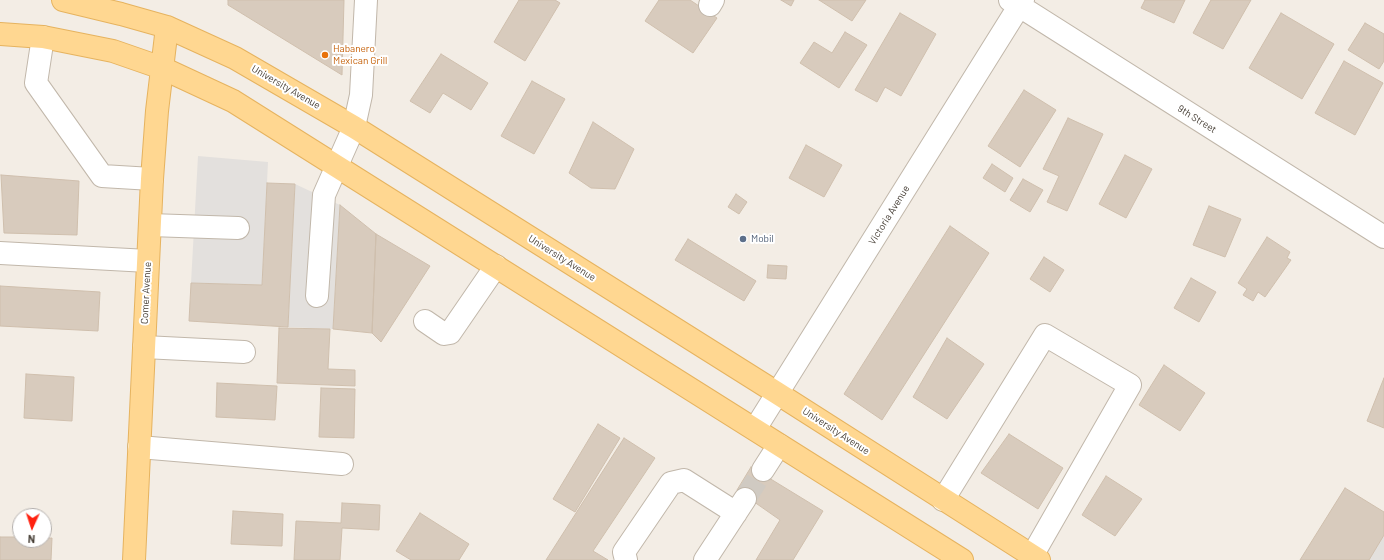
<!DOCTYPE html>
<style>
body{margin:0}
#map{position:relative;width:1384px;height:560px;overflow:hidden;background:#f3ede5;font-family:Barlow,sans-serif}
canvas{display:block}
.north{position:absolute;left:12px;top:508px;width:40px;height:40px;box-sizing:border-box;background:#fff;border:1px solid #b5b1ae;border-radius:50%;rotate:183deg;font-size:11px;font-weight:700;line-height:16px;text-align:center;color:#453d34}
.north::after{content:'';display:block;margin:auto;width:14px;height:18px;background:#ff210f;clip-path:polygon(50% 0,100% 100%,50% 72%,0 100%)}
</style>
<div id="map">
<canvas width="1384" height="560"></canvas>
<div class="north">N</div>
</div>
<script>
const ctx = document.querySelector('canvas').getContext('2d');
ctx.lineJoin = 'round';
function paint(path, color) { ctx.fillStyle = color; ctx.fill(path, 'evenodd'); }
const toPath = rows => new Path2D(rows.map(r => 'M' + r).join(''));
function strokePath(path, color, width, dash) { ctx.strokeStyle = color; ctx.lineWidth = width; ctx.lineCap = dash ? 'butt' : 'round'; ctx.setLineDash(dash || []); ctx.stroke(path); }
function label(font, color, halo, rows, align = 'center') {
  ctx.font = font + ' Barlow,sans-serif'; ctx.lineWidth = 4; ctx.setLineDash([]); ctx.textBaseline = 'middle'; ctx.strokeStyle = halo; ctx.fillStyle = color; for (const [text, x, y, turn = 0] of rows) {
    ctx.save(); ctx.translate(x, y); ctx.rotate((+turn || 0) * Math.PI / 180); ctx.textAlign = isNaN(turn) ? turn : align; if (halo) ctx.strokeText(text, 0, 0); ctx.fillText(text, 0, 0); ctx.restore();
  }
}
paint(toPath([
 [198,156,268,162,262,285,191,283],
 [295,184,340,205,333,329,288,327],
 [1384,535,1384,560,1369,560]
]), '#e3e0dd');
const building = toPath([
 [228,0,344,0,342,75,228,5,228,0],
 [519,0,555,0,560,3,525,61,494,42,519,0],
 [659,0,690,0,717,18,693,53,645,21,659,0],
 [781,0,794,0,791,6,781,0],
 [819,0,866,0,852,21,819,0],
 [1145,0,1185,0,1174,23,1141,8,1145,0],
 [1211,0,1251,0,1223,49,1193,33,1211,0],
 [900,13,936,34,901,96,885,87,877,102,855,90,900,13],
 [1281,13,1334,44,1302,99,1249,68,1281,13],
 [1365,23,1384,34,1384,61,1379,69,1348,50,1365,23],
 [845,32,867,45,839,88,800,63,814,42,832,53,845,32],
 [441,54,488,83,471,110,443,93,430,113,410,101,441,54],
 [1344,61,1383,83,1355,135,1315,113,1344,61],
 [532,81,565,99,534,154,501,136,532,81],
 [1024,90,1056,110,1020,167,988,146,1024,90],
 [1068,118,1103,134,1067,211,1047,202,1059,176,1043,169,1068,118],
 [593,122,634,149,615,189,591,188,569,173,593,122],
 [806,145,842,165,824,197,789,178,806,145],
 [1125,155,1152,169,1126,218,1099,204,1125,155],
 [992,164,1013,178,1005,192,983,178,992,164],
 [1,175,79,181,77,235,4,233,1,175],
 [1023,179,1043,190,1030,212,1010,200,1023,179],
 [267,183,295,184,288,327,189,321,191,283,262,285,267,183],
 [736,194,747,202,739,214,728,207,736,194],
 [340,205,376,234,372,333,333,329,340,205],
 [1209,206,1241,219,1225,257,1193,245,1209,206],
 [950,226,989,253,882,420,844,394,950,226],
 [376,234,430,266,381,342,372,333,376,234],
 [1267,237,1290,252,1287,258,1291,260,1265,297,1258,292,1253,301,1243,295,1247,289,1238,283,1267,237],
 [688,239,756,281,744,301,675,260,688,239],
 [1044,257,1064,270,1050,292,1030,279,1044,257],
 [768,265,787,266,786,279,767,278,768,265],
 [1191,278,1216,292,1199,322,1174,308,1191,278],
 [0,286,100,292,98,331,0,326,0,286],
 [279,328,330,329,328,369,355,370,355,386,277,383,279,328],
 [947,338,984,364,947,419,913,397,947,338],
 [1164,365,1205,393,1180,431,1139,405,1164,365],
 [26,374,74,377,72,421,24,418,26,374],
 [1384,378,1384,428,1367,421,1384,378],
 [217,383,277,386,275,420,216,417,217,383],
 [321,388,355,389,354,438,319,437,321,388],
 [598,424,620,438,575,512,553,499,598,424],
 [1009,434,1063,468,1038,509,981,473,1009,434],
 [624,438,655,458,593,551,608,560,546,560,624,438],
 [751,467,823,511,793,560,756,560,780,520,737,490,751,467],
 [1106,476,1142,499,1115,536,1082,515,1106,476],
 [1345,488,1384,512,1384,535,1369,560,1300,560,1345,488],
 [342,503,380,505,379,530,342,528,340,560,294,560,296,521,341,523,342,503],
 [233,511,283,514,282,546,231,544,233,511],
 [420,513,469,544,459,560,411,560,396,551,420,513],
 [0,537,20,537,20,540,52,538,51,560,0,560,0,537]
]);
paint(building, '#d8cbbd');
strokePath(building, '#cfbfad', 1);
strokePath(toPath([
 [745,499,763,470]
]), '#d0cac2', 22, [22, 11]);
const minor = toPath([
 [1010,0,1384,237],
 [710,5,713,0],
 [43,37,36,83,102,176,152,179],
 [150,225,238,228],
 [0,253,148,261],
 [317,296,324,195,354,127,361,95,366,0],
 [425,321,444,334,450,333,496,266],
 [144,347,244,352],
 [755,429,1023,0],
 [139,447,342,464],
 [763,470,779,445],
 [943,500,1045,335,1130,385,1032,556],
 [626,560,624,552,671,483,684,480,736,513],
 [705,560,745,499]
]);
const major = toPath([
 [63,0,121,14,167,27,235,58,354,127,777,393,1039,560],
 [0,34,43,37,113,51,162,68,233,101,962,560],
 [134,560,152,179,157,111,167,27]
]);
strokePath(minor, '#c1b7aa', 24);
strokePath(major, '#e6b35f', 24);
strokePath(minor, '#fff', 22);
strokePath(major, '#ffd791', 22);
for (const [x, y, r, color] of [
 [325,55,4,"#e8710a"],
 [743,239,4,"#5c6f8a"]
]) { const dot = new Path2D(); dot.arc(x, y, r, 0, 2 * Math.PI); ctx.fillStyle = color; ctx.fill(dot); strokePath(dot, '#fff', 1.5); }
label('10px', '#c56008', '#fff', [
 ["Habanero",333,49],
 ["Mexican Grill",333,61]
], 'left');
label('10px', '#453d34', '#fff', [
 ["University Avenue",286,87,30],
 ["9th Street",1197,119,32],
 ["Victoria Avenue",889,215,-58],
 ["University Avenue",562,258,32],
 ["Comer Avenue",146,293,-87],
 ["University Avenue",836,431,33]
]);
label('10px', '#4e5e75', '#fff', [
 ["Mobil",751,239]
], 'left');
</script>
